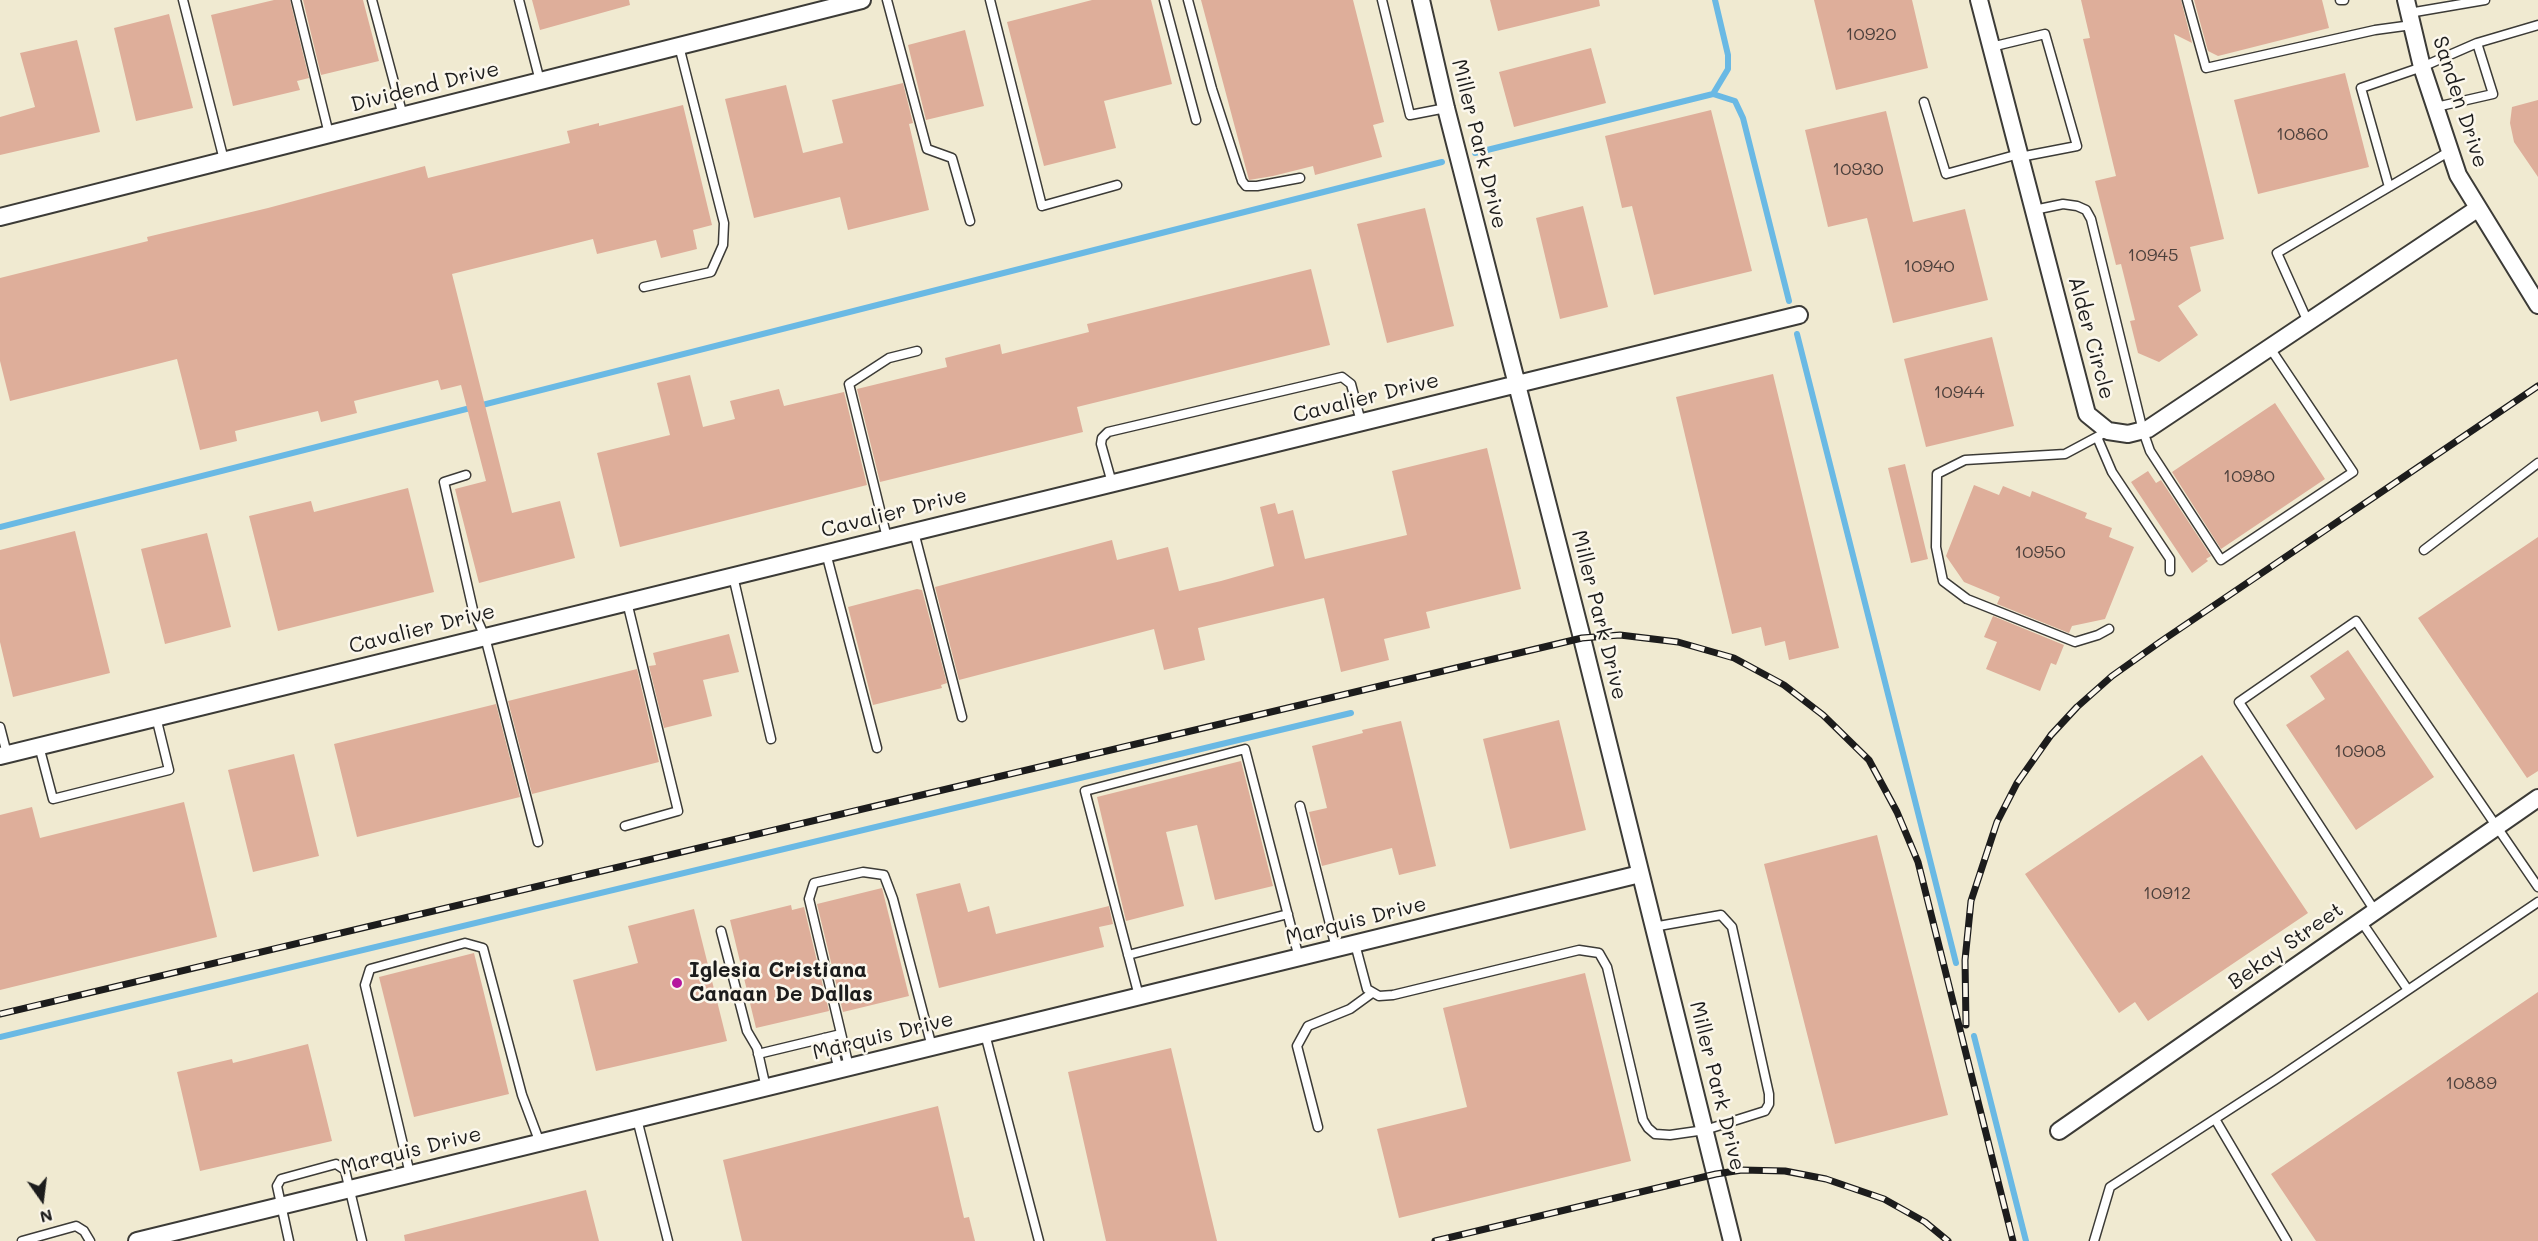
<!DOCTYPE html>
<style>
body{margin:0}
#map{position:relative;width:2538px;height:1241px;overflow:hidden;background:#f0ead1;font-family:Mali,sans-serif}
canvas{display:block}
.north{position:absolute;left:12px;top:1169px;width:60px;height:60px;-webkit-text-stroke:4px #fbf7ec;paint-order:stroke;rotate:166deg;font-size:16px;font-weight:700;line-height:24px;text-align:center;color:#1c1c1c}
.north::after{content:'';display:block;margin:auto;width:21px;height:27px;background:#1c1c1c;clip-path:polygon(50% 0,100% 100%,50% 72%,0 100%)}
</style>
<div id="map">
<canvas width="2538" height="1241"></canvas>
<div class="north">N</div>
</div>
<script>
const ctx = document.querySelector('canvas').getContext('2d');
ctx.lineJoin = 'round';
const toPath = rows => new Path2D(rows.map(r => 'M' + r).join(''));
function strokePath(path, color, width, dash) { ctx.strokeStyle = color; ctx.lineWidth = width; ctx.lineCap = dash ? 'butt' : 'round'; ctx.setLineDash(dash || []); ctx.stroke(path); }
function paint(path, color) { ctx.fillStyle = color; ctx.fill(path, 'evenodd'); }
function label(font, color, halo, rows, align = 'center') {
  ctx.font = font + ' Mali,sans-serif'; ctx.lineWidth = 5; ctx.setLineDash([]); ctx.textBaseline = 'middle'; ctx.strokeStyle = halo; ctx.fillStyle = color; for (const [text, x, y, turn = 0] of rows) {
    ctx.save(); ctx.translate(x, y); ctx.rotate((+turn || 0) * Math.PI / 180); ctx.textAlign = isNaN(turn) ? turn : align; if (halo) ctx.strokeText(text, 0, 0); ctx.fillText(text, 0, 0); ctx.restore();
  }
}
strokePath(toPath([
 [1713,94,1728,69,1728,55,1715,0],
 [1475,153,1713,94,1735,101,1743,118,1789,301],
 [1797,334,1956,963],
 [0,527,1442,162],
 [1974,1036,2026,1241],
 [0,1037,1351,713]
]), '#6ab9e4', 6);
paint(toPath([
 [274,0,290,0,309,78,297,81,300,90,233,106,211,15],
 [303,0,363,0,379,61,321,75],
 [532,0,629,0,630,5,540,30],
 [1092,0,1151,0,1172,84,1104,101,1116,148,1044,166,1007,22],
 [1201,0,1353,0,1384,122,1373,125,1382,157,1315,175,1313,166,1273,176,1249,180],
 [1490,0,1599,0,1600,6,1498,31],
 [1814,0,1912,0,1928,68,1836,90],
 [2081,0,2181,0,2192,43,2174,34,2224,239,2190,247,2201,291,2178,306,2198,335,2159,362,2138,353,2130,321,2135,320,2121,264,2116,265,2095,181,2116,176,2083,39,2090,38],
 [2194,0,2322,0,2329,28,2218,56,2208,51],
 [169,14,193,108,136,121,114,28],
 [965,30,984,106,926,120,908,45],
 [77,40,100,132,0,155,0,117,35,107,20,53],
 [1591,48,1606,103,1514,127,1499,72],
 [2345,73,2369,167,2258,194,2234,100],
 [903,83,913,123,909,124,929,210,848,230,840,197,754,218,725,99,786,85,803,153,843,143,832,100],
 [2538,100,2538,177,2514,142,2510,123,2512,107],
 [683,105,712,225,693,230,697,249,661,258,656,240,597,254,593,239,452,274,512,513,560,501,575,558,479,583,455,489,486,481,461,385,441,390,438,380,354,401,357,413,321,422,318,411,235,431,237,441,200,450,177,359,10,401,0,361,0,278,148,241,147,237,268,208,425,166,428,178,570,143,567,131,599,123,599,126],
 [1711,110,1752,271,1654,295,1632,206,1622,208,1605,136],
 [1886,111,1913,222,1965,209,1988,300,1893,323,1867,218,1828,227,1805,130],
 [1583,206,1608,307,1560,319,1536,218],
 [1425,208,1454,326,1387,343,1357,224],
 [1311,269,1330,345,1077,407,1083,432,880,482,857,389,947,367,945,358,1000,344,1002,354,1089,332,1087,324],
 [1992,337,2014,426,1926,447,1904,359],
 [1773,374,1839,648,1789,660,1785,641,1765,646,1761,627,1732,634,1676,397],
 [690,375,703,427,735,419,730,401,779,389,784,406,844,392,867,485,620,547,597,453,670,435,657,383],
 [2275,403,2325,479,2221,549,2172,472],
 [1487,448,1521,589,1426,612,1430,628,1384,639,1389,660,1341,672,1324,598,1198,628,1205,660,1164,670,1154,629,959,680,935,587,1112,540,1117,560,1168,547,1179,591,1221,581,1274,566,1260,507,1275,503,1278,514,1293,510,1305,559,1407,535,1392,471],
 [1905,464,1928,559,1911,563,1888,468],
 [2148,471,2156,483,2161,480,2211,556,2206,559,2208,561,2192,573,2131,482],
 [1974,485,1999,495,2003,486,2030,497,2032,491,2087,513,2085,518,2112,528,2109,537,2134,547,2105,619,2072,626,2069,633,1997,604,2000,597,1964,582,1946,556],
 [408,488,434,592,278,631,249,516,311,501,314,512],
 [75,531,110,673,13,697,0,642,0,550],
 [207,533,231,627,165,644,141,549],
 [2538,537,2538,771,2527,778,2418,618],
 [917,589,922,590,947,683,941,685,942,688,873,705,848,607],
 [1993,616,2064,645,2056,665,2051,663,2040,691,1986,669,1997,642,1984,637],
 [729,634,739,672,703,680,712,716,664,728,649,666,656,665,653,653],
 [2348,650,2434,777,2356,830,2286,725,2325,699,2310,676],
 [637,669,659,762,532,794,508,701],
 [496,704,520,797,357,837,334,744],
 [1559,720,1586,830,1510,849,1483,739],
 [1401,721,1436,866,1399,875,1392,848,1322,866,1309,812,1327,808,1312,746,1363,733,1362,730],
 [294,754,319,856,253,872,228,770],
 [2202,755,2308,913,2148,1021,2135,1002,2119,1013,2025,874],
 [1241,761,1273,886,1215,900,1197,825,1166,832,1184,906,1126,921,1097,797],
 [184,802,217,937,0,990,0,815,32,807,40,838],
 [1877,835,1948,1115,1835,1144,1764,864],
 [960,883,968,912,989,906,996,934,1109,906,1113,924,1099,927,1104,947,939,988,916,894],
 [882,888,909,996,843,1012,817,904],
 [791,905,792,910,804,907,829,1011,756,1028,730,920],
 [694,909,727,1041,596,1071,573,980,638,963,628,926],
 [474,953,509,1094,414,1117,379,977],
 [1585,973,1631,1161,1399,1218,1377,1129,1467,1107,1443,1008],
 [2538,992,2538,1241,2316,1241,2271,1174],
 [308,1044,332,1141,200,1171,177,1072,232,1059,233,1063],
 [1171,1048,1217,1241,1106,1241,1068,1072],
 [938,1106,964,1218,969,1217,975,1241,742,1241,723,1160],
 [586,1190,599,1241,405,1241,404,1235]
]), '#deae9a');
const service = toPath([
 [183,0,224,160],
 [296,0,329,134],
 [372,0,403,116],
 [519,0,540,81],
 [887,0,927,149,952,158,970,221],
 [990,0,1042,206,1117,185],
 [1164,0,1196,120],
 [1188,0,1212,89,1242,181,1246,186,1257,186,1300,178],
 [1382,0,1410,115,1446,108],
 [2187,0,2206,68,2375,30,2412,25],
 [2340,0,2344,0],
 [2409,13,2485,0],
 [1991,47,2045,34,2077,146,2020,157],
 [1924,102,1946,174,2019,154],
 [2436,107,2493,94,2477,43],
 [2389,187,2361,88,2422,67,2477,43,2538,25],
 [2034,210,2063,204,2077,206,2086,210,2091,219,2143,431,2150,451,2221,560,2353,472,2270,348],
 [644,287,711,272,723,245,724,223,679,46],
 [2308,322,2277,253,2450,151],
 [2108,431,2065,454,1965,460,1937,474,1936,547,1943,581,1967,599,2075,642,2098,635,2109,629],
 [2097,437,2112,472,2170,559,2170,571],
 [466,475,444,482,473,610,485,637,538,842],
 [1112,483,1101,444,1102,438,1108,432,1342,377,1351,384,1361,422],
 [914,532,962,717],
 [887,538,849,384,889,358,917,351],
 [2424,550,2538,463],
 [826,553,877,748],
 [733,576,771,739],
 [0,727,7,754],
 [39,746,53,799,169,770,156,717],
 [1300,806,1336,948],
 [625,826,678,811,627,602],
 [2375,911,2239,702,2356,621,2538,887],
 [2361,921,2408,990],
 [721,931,747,1031,757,1048,766,1088],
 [1355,944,1367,989,1379,996,1393,995,1579,950,1599,953,1607,967,1643,1120,1648,1128,1655,1134,1670,1135,1705,1130,1765,1111,1769,1104,1769,1094,1732,927,1721,915,1653,927],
 [1128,955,1288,914],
 [1139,996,1085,791,1245,749,1299,958],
 [985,1034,1039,1241],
 [824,1038,832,1043,839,1070],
 [758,1054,841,1034],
 [849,1067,809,899,814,883,863,872,884,875,893,899,932,1047],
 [637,1119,668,1241],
 [2215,1119,2287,1241],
 [1318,1127,1297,1046,1308,1026,1350,1009,1372,993],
 [410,1174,365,985,370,969,465,943,483,948,522,1095,540,1143],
 [22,1241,76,1226,84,1231,90,1241],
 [289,1241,277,1186,281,1179,336,1164,345,1170,362,1241],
 [2094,1241,2110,1187,2275,1080,2538,902]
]);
const minor = toPath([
 [1421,0,1446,108,1582,638,1732,1241],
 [1979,0,2087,414,2108,431,2128,434,2148,429,2477,209],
 [2406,0,2422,67,2458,175,2538,305],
 [0,217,862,0],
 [0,756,1799,315],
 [2059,1131,2538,798],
 [137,1241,1640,874]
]);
strokePath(service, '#3c3b37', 11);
strokePath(minor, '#3c3b37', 20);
strokePath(service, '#fff', 8);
strokePath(minor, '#fff', 16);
const rail = toPath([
 [0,1014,1582,638,1620,635,1678,642,1734,658,1784,685,1823,715,1869,760,1897,812,1918,862,2013,1241],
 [1966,1025,1965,960,1971,901,1997,822,2017,783,2051,735,2077,707,2112,676,2160,642,2538,386],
 [1435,1241,1716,1174,1742,1170,1785,1171,1826,1179,1884,1199,1925,1222,1948,1241]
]);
strokePath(rail, '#1c1c1c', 7);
strokePath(rail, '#fbf7ec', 4.5, [14]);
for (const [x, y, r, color] of [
 [677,983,6,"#b5179e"]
]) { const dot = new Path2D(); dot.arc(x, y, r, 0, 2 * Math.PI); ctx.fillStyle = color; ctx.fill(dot); strokePath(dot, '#fbf7ec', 2); }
label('18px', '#4c403c', null, [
 ["10920",1871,34],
 ["10860",2302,134],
 ["10930",1858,169],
 ["10945",2153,255],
 ["10940",1929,266],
 ["10944",1959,392],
 ["10980",2249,476],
 ["10950",2040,552],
 ["10908",2360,751],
 ["10912",2167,893],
 ["10889",2471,1083]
]);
label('21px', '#1c1c1c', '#fbf7ec', [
 ["Dividend Drive",425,87,-14],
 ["Sanden Drive",2460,102,72],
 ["Miller Park Drive",1479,144,76],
 ["Alder Circle",2091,338,75],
 ["Cavalier Drive",1366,398,-14],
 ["Cavalier Drive",894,513,-14],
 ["Miller Park Drive",1599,615,76],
 ["Cavalier Drive",422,629,-14],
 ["Marquis Drive",1356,921,-14],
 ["Bekay Street",2286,946,-35],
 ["Marquis Drive",883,1036,-14],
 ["Miller Park Drive",1717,1086,76],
 ["Marquis Drive",411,1151,-14]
]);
label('bold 21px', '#1c1c1c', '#fbf7ec', [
 ["Iglesia Cristiana",689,971],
 ["Canaan De Dallas",689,995]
], 'left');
</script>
